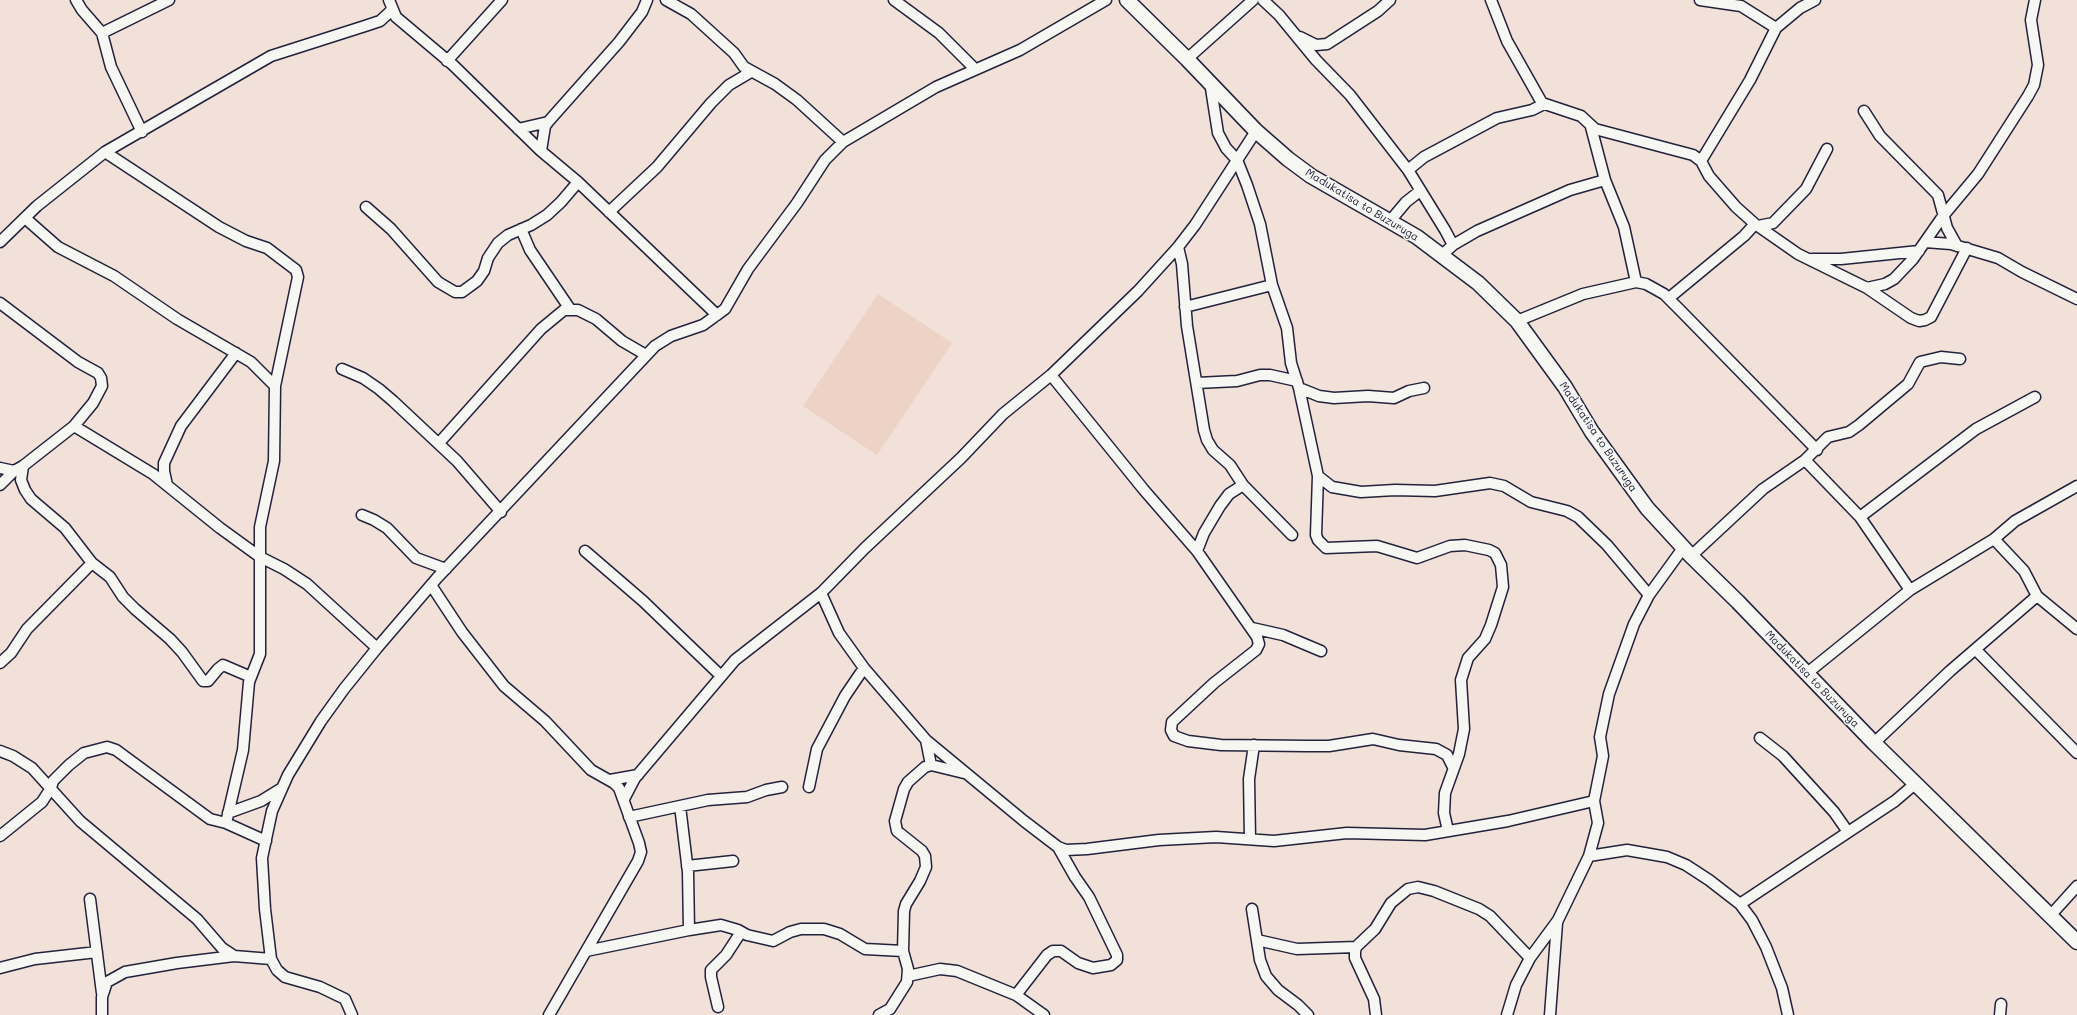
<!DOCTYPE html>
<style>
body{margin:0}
canvas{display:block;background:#f1e1d8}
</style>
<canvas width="2077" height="1015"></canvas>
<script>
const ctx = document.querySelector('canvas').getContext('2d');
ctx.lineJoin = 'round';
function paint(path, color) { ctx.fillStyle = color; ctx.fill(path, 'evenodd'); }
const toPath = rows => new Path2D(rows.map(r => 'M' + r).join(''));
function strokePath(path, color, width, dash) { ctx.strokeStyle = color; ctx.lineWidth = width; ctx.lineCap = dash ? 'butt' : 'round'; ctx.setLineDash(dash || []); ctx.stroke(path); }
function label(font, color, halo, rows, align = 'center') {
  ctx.font = font + ' Mali,sans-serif'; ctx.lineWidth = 3; ctx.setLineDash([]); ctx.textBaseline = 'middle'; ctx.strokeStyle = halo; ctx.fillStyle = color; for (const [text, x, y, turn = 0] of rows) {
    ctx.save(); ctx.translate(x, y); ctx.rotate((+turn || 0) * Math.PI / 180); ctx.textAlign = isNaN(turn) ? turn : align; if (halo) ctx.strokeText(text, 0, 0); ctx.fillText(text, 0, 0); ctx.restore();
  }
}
paint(toPath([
 [878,294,952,343,877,455,803,406]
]), '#edd2c6');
const minor = toPath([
 [76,0,82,10,102,33,111,67,142,132],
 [389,0,396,17,453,65,541,151,578,182,717,315],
 [666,0,691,14,734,53,744,67,775,84,797,100,843,142],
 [894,0,939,33,975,69],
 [1263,0,1279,15,1316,60,1350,95,1408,170,1445,230,1453,245],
 [1491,0,1507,41,1542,103,1581,116,1595,129,1693,155,1701,161,1709,176,1736,207,1755,224,1798,254,1867,288,1885,284,1894,279,1913,259,1943,216,1978,174,2028,96,2034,85,2038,65,2031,20,2035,0],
 [1700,0,1741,6,1776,28],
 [102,33,169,0],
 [1300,37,1316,45,1327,44,1378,11,1390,0],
 [1187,59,1253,0],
 [447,61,502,0],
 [1210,82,1218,133,1226,148,1237,160,1247,185,1260,224,1272,285,1287,328,1291,363,1299,388,1318,476,1316,535,1318,540,1326,548,1377,546,1417,558,1450,546,1465,545,1489,550,1495,553,1501,565,1503,587,1491,625,1485,639,1468,658,1461,680,1464,729,1459,754,1445,793,1444,813,1448,831],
 [1864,111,1880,136,1938,195,1947,228,1957,246],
 [1591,127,1605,180,1624,227,1636,282],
 [518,129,548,122],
 [541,151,545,126,548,122,619,42,642,12,647,0],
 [105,152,219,227,246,241,267,248,296,270,298,277,275,386,274,461,260,527,260,654,249,682,243,750,226,823],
 [1701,161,1750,80,1776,28,1800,8,1815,0],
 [1408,170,1424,157,1497,118,1532,110,1544,104],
 [366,207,391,229,438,282,455,292,462,292,477,281,484,271,488,258,498,243,508,235,531,225,547,215,561,202,578,182],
 [609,212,657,167,711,103,729,85,751,72],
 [25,218,58,247,114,276,177,319,251,362,275,386],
 [1390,221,1406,202,1420,191],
 [1758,226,1773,223,1806,189,1827,149],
 [521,229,530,250,570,309],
 [0,242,37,206,105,152,271,56,365,26,380,21,392,10],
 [1925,242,1951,244,1998,258,2022,272,2077,299],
 [1178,247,1182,264,1187,326,1204,430,1207,440,1213,450,1230,465,1243,485,1292,535],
 [1442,255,1453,245,1477,231,1570,190,1605,180],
 [1812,259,1841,259,1919,251],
 [1867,288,1911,318,1919,321,1925,320,1931,317,1967,248],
 [1669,298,1744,236,1755,224],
 [0,303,78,362,98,373,101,378,102,386,93,403,74,426,23,466,14,471,0,485],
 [1185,307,1272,285],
 [1517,321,1583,294,1636,282,1646,284,1664,294,1680,310,1817,450],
 [342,369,363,378,379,389,393,401,457,461,501,512],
 [1051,375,1144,490,1197,551,1257,637,1259,644,1256,650,1214,683,1172,722,1171,730,1174,736,1188,741,1221,745,1307,746,1329,746,1373,739,1399,745,1436,749,1447,755,1453,767],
 [1197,383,1237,381,1260,375,1270,375,1297,381],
 [1299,388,1319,396,1334,398,1368,396,1394,398,1409,391,1424,388],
 [74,426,153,474,220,528,260,557,284,569,307,584,377,648],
 [439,443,541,329,564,310,578,310,596,319,622,341,646,355],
 [1805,460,1860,517,1910,590],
 [23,466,21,480,25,490,31,499,65,528,92,563,110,577,123,597,135,609,170,639,182,652,203,681,208,681,218,669,223,665,251,677],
 [0,468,14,471],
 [1318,476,1332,487,1361,492,1395,490,1435,491,1490,483,1504,486,1531,502,1567,511,1578,517,1607,545,1649,595],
 [167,485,164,471,164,463,181,426,236,353],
 [362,515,374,520,387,528,416,558,446,569],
 [1860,517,1976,429,2035,397],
 [1994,539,2024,571,2037,596,2077,629],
 [585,551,643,601,721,676],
 [1197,551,1204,533,1220,506,1229,494,1243,485],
 [1691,556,1763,489,1805,460,1828,437,1849,432,1859,425,1908,384,1920,362,1941,357,1960,359],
 [431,585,462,632,504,686,545,721,591,770,614,783,619,788,639,843,641,852,638,861,549,1015],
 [821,593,839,633,864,668,926,740,1024,821,1058,847,1066,850,1087,849,1159,840,1216,837,1274,841,1347,833,1425,835,1508,821,1594,801],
 [1252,628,1283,635,1321,651],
 [1976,650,2077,753],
 [0,663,11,653,27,629,92,563],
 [1806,674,1910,590,1994,539,2015,521,2077,486],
 [1760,738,1783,756,1834,812,1848,832],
 [926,740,931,765],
 [1874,743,1950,671,2037,596],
 [0,751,13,756,32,768,80,821,197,919,222,948,234,956],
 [610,780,638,775],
 [809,787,817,749,845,696,864,668],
 [624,799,635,778,735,660,821,593,865,548,961,458,1003,414,1051,375,1138,291,1178,247,1195,225,1256,131],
 [680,806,688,872,689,930],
 [228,813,261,801,282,788],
 [629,817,708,800,747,797,766,790,782,787],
 [0,836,42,802,51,788,53,781,69,765,84,753,107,747,116,750,210,819,226,823,266,841],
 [1250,839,1249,779,1254,745],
 [1589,856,1627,850,1667,857,1686,865,1709,880,1740,904,1752,920,1766,947,1782,988,1788,1015],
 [687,866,733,861],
 [90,899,102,993],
 [1740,904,1895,801,1916,783],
 [1252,909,1260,960,1266,976,1278,990,1298,1005,1308,1015],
 [2050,916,2077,886],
 [1257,940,1297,949,1356,947],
 [586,951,689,930,721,925,738,930,747,935,773,941,790,932,801,929,824,929,840,934,865,949,903,951],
 [0,968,35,959,97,952],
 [908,976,940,969,957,971,1016,995,1044,1015],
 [1016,995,1047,955,1053,951,1061,951,1078,963,1093,968,1111,965,1117,960,1117,955,1089,897,1075,877,1058,847],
 [718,1007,711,977,711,970,726,955,741,932],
 [102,1015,102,997,107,982,125,972,177,963,234,956,271,959],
 [352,1015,345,999,320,987,285,977,277,970,271,959,265,909,262,858,272,811,288,775,321,721,344,689,377,648,437,578,655,346,671,336,703,325,725,309,748,269,797,203,825,160,843,142,936,87,1020,50,1106,0],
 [879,1015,890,1009,907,982,908,969,903,951,904,911,906,904,920,881,926,867,925,856,922,851,897,831,895,821,904,789,908,782,925,767,931,765,964,773],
 [1376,1015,1374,999,1355,958,1355,952,1356,947,1375,929,1391,903,1408,889,1418,887,1434,891,1479,909,1490,916,1530,958],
 [1507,1015,1516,985,1530,958,1558,920,1589,856,1598,823,1594,801,1603,756,1600,737,1609,694,1634,624,1649,595,1683,548],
 [1550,1015,1557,923],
 [2000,1015,2001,1004]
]);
const secondary = toPath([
 [1127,0,1187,59,1256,131,1288,159,1311,176,1417,237,1478,283,1517,321,1565,387,1592,432,1647,508,1691,556,1738,602,1874,743,2077,942]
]);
strokePath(minor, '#22223b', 13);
strokePath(secondary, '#22223b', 17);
strokePath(minor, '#f6f6f2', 10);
strokePath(secondary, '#f6f6f2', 14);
label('11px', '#22223b', '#f6f6f2', [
 ["Madukatisa to Buzuruga",1362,205,31],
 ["Madukatisa to Buzuruga",1598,437,56],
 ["Madukatisa to Buzuruga",1812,679,46]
]);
</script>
